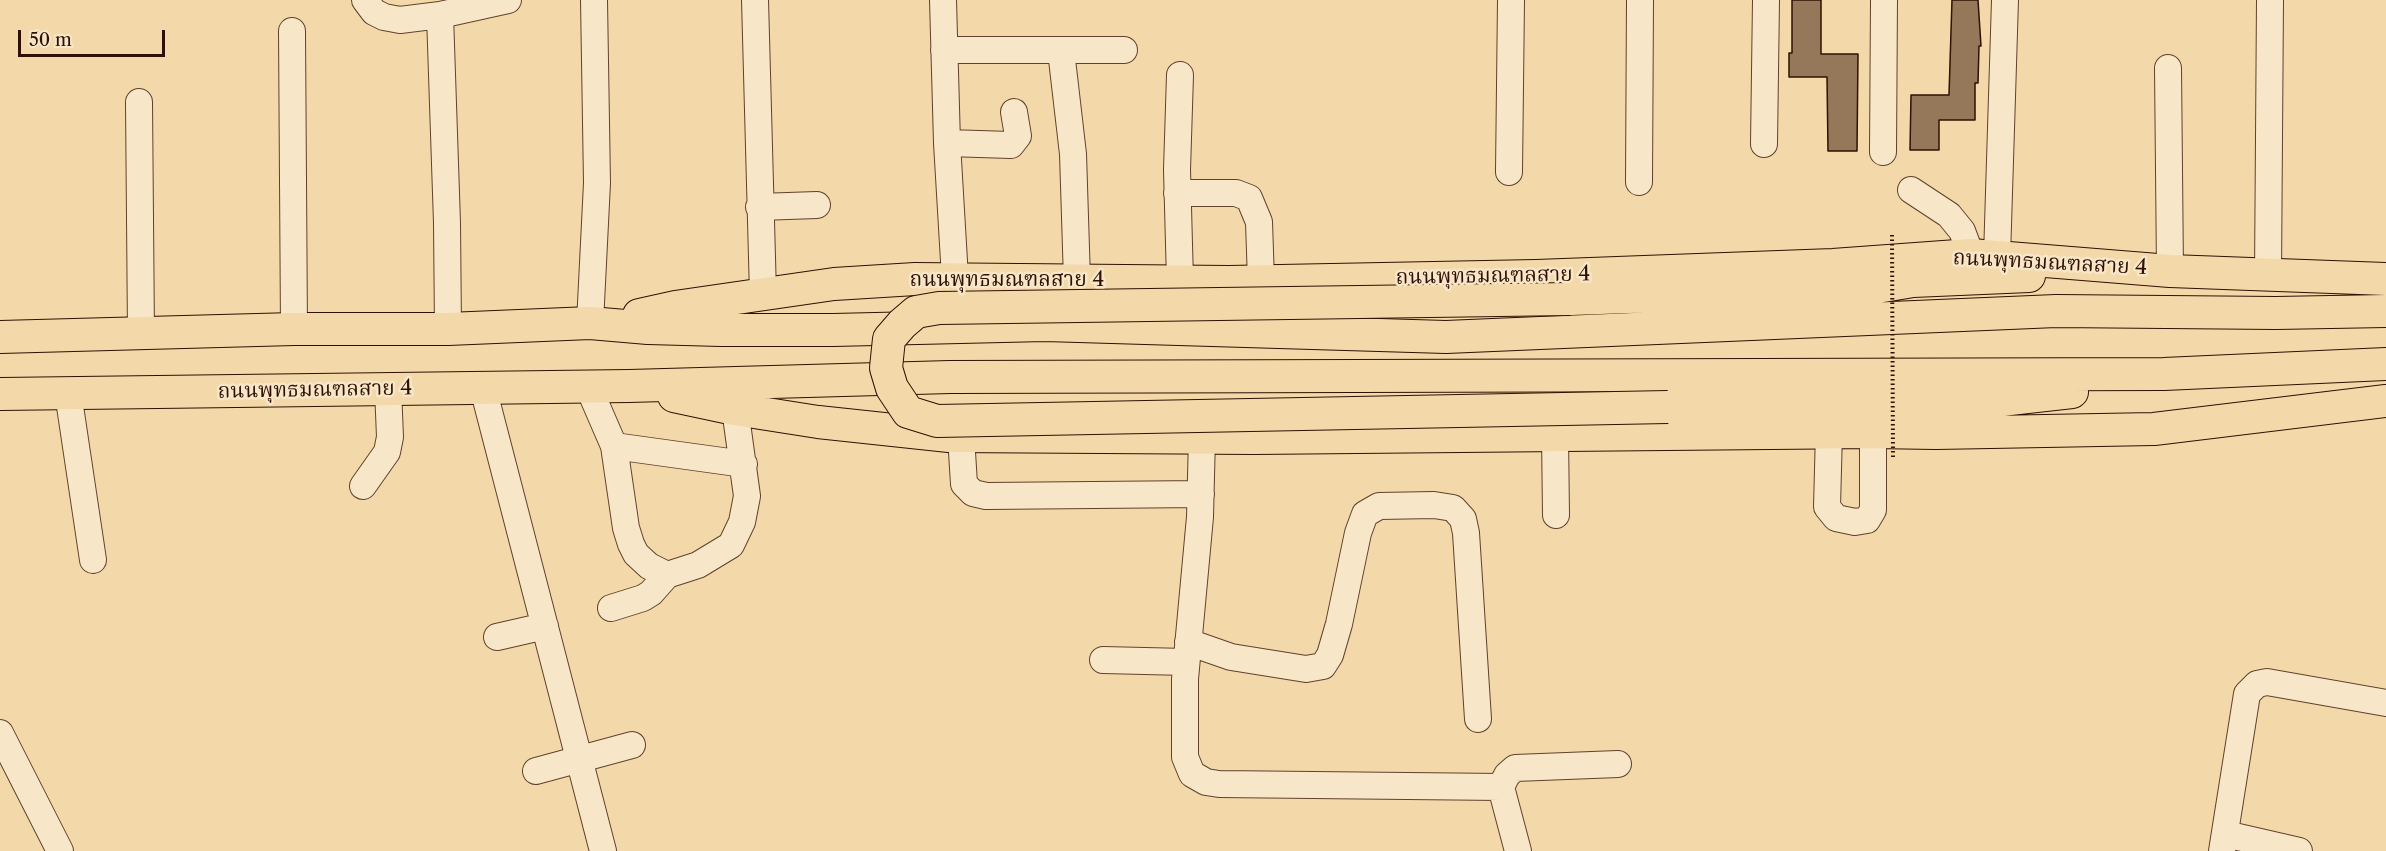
<!DOCTYPE html>
<meta charset="utf-8">
<style>
body{margin:0}
#map{position:relative;width:2386px;height:851px;overflow:hidden;background:#f3d8aa;font-family:"Libre Caslon Text",serif}
canvas{display:block}
.scale{position:absolute;left:18px;top:30px;width:147px;height:27px;box-sizing:border-box;border:3px solid #2f1002;border-top:0;padding-left:8px;font-size:18px;line-height:21px;white-space:nowrap;color:#2f1002;-webkit-text-stroke:4px #f7e6c8;paint-order:stroke}
</style>
<div id="map">
<canvas width="2386" height="851"></canvas>
<div class="scale">50 m</div>
</div>
<script>
const ctx = document.querySelector('canvas').getContext('2d');
ctx.lineJoin = 'round';
function paint(path, color) { ctx.fillStyle = color; ctx.fill(path, 'evenodd'); }
const toPath = rows => new Path2D(rows.map(r => 'M' + r).join(''));
function strokePath(path, color, width, dash) { ctx.strokeStyle = color; ctx.lineWidth = width; ctx.lineCap = dash ? 'butt' : 'round'; ctx.setLineDash(dash || []); ctx.stroke(path); }
function label(font, color, halo, rows, align = 'center') {
  ctx.font = font + ' "Libre Caslon Text","Noto Serif Thai",serif'; ctx.lineWidth = 5; ctx.setLineDash([]); ctx.textBaseline = 'middle'; ctx.strokeStyle = halo; ctx.fillStyle = color; for (const [text, x, y, turn = 0] of rows) {
    ctx.save(); ctx.translate(x, y); ctx.rotate((+turn || 0) * Math.PI / 180); ctx.textAlign = isNaN(turn) ? turn : align; if (halo) ctx.strokeText(text, 0, 0); ctx.fillText(text, 0, 0); ctx.restore();
  }
}
const building = toPath([
 [1792,0,1821,0,1821,54,1858,54,1857,151,1828,151,1827,77,1789,77,1789,53,1792,53,1792,0],
 [1952,0,1978,0,1981,46,1979,46,1978,83,1975,83,1975,120,1939,120,1939,150,1910,150,1911,95,1949,95,1952,0]
]);
paint(building, '#957859');
strokePath(building, '#2f1002', 1.5);
const minor = toPath([
 [365,0,374,12,384,17,400,20,440,15,447,223,448,329],
 [755,0,763,294],
 [943,0,947,143,955,278],
 [440,15,508,0],
 [292,31,294,329],
 [944,50,1124,50],
 [1061,51,1073,154,1077,280],
 [2168,68,2170,271],
 [139,102,141,334],
 [947,143,1011,145,1018,136,1014,112],
 [1764,144,1766,0],
 [1883,152,1884,0],
 [1509,172,1511,0],
 [1639,182,1640,0],
 [1911,190,1949,215,1962,231,1971,255],
 [1177,193,1236,193,1249,198,1259,222,1261,281],
 [759,207,817,205],
 [1997,257,2005,0],
 [2268,275,2270,0],
 [1180,281,1177,170,1180,75],
 [590,323,597,183,594,0],
 [588,386,614,446,626,528,631,544,636,554,649,566,667,575],
 [483,388,603,851],
 [68,393,93,560],
 [1829,432,1827,507,1836,518,1855,522,1867,520,1873,510,1873,432],
 [1555,435,1556,515],
 [961,436,964,484,973,493,986,496,1201,494],
 [1202,437,1200,517,1185,679,1185,757,1192,774,1206,782,1219,784,1501,787,1518,851],
 [614,446,744,464],
 [363,486,387,452,390,437,388,389],
 [611,608,643,598,651,593,667,575,698,565,731,545,742,522,747,496,735,409],
 [497,637,545,626],
 [1188,642,1231,657,1306,669,1323,666,1330,655,1339,624,1358,533,1365,514,1379,506,1434,505,1453,508,1463,519,1466,533,1478,719],
 [1103,660,1186,662],
 [0,733,60,851],
 [536,771,632,745],
 [1501,787,1507,775,1515,768,1618,764],
 [2225,834,2299,851],
 [2222,851,2247,694,2257,684,2267,682,2386,703]
]);
const major = toPath([
 [1570,299,1865,289,1913,281,2029,276],
 [639,315,675,307,834,284,915,279,1229,282,1536,276,1833,265,1971,255,2170,271,2386,279],
 [0,337,294,329,448,329,590,323,648,328,721,330,833,330,1045,325,1446,337,2056,311,2276,313,2386,311],
 [0,394,629,386,950,377,2164,374,2386,364],
 [674,396,735,409,818,422,949,436,1254,438,1873,432,1936,433,2154,429,2386,401],
 [1668,407,1965,404,2072,392]
]);
strokePath(minor, '#60422c', 28);
strokePath(major, '#2f1002', 34);
strokePath(minor, '#f7e6c8', 26);
strokePath(major, '#f3d8aa', 32);
const majorBridge = toPath([
 [1570,299,939,308,916,312,902,324,889,339,886,368,892,388,908,412,937,421,1668,407]
]);
strokePath(majorBridge, '#2f1002', 34, []);
strokePath(toPath([
 [1892,235,1893,459]
]), '#2f1002', 4, [1.5, 3]);
strokePath(majorBridge, '#f3d8aa', 32);
label('21px', '#2f1002', '#f7e6c8', [
 ["ถนนพุทธมณฑลสาย 4",2050,263,3],
 ["ถนนพุทธมณฑลสาย 4",1493,276,-1],
 ["ถนนพุทธมณฑลสาย 4",1007,280],
 ["ถนนพุทธมณฑลสาย 4",315,390,-1]
]);
</script>
